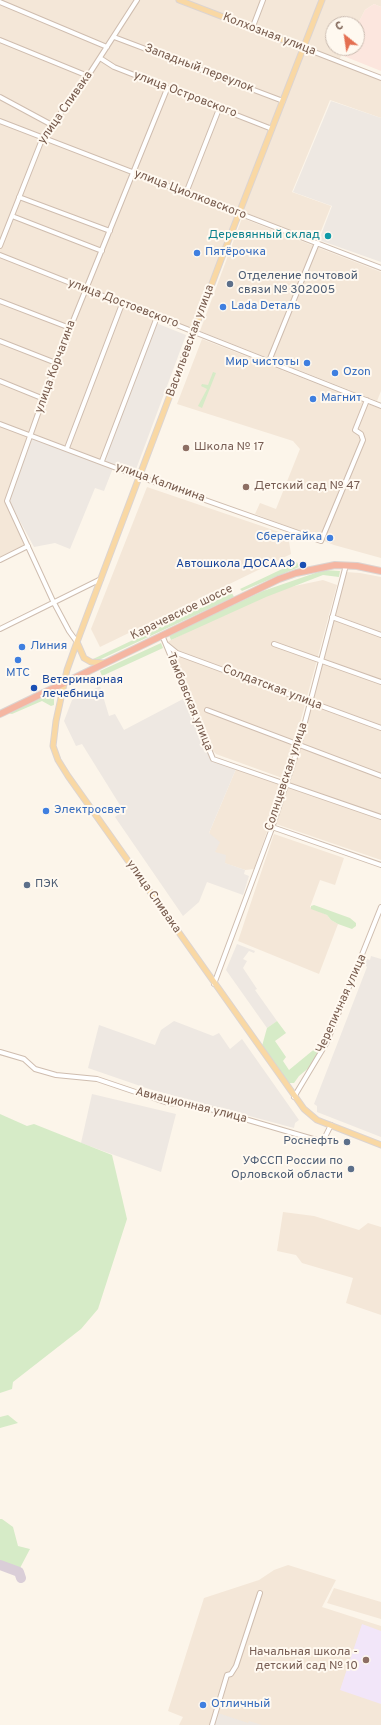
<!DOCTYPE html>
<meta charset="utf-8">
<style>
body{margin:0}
#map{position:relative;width:381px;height:1725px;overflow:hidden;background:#fcf5ea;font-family:Overpass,sans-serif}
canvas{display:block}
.north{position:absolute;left:325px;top:16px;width:40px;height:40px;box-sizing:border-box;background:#fff9f0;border:1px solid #c9baaf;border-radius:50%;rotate:330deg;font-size:11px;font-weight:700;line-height:16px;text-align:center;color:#775b4d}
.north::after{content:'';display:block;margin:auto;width:14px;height:18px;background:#e46f51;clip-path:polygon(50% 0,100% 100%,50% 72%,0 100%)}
</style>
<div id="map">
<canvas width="381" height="1725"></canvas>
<div class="north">С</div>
</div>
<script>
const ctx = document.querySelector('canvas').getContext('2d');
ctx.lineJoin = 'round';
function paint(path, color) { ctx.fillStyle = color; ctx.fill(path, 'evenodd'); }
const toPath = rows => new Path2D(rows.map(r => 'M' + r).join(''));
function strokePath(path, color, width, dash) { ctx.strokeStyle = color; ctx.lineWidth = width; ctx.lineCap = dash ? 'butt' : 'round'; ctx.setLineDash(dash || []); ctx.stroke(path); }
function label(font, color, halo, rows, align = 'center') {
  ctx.font = font + ' Overpass,sans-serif'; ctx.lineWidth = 4; ctx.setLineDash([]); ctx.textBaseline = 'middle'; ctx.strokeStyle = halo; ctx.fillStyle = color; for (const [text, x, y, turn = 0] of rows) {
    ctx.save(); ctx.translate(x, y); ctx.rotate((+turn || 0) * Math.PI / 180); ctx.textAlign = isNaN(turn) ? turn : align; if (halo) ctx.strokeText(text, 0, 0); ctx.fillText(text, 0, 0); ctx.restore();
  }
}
paint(toPath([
 [0,0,136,0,99,58,44,135,0,245],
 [138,0,176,0,302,48,191,328,156,315,101,460,0,422,0,250,44,139],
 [187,0,320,0,303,45],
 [323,0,381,0,381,7,374,4,365,10,360,20,354,24,333,24,333,48,344,48,339,61,305,47],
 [304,49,381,80,381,118,330,100,292,192,331,206,317,241,241,212],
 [242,218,381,272,381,391,377,401,200,331],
 [202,339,381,409,381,558,334,545,255,514,260,503,276,509,300,449,293,441,177,404],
 [0,424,31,436,5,502,25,545,0,558],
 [147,487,288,535,291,554,100,647,91,629],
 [346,572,360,573,381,577,381,860,276,824,288,787],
 [323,580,337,585,285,779,216,754,212,750,167,642,271,591],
 [236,769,283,785,254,869,245,870,224,863,215,852,209,833],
 [274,834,344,858,335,885,320,880,310,907,327,915,331,920,338,924,319,974,238,941],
 [283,1212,314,1216,359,1230,368,1223,381,1227,381,1315,346,1303,353,1278,302,1263,296,1255,277,1251],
 [288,1565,336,1580,322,1607,381,1626,381,1725,179,1725,183,1717,168,1711,204,1598,259,1580,274,1570],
 [334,1588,381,1602,381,1619,327,1603]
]), '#f4e7d8');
paint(toPath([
 [374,4,381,7,381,71,341,55,344,48,357,48,357,24,354,24,360,20,365,10]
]), '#fce6de');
paint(toPath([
 [331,101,381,118,381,262,319,240,332,206,293,192],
 [156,323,186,335,135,472,104,461],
 [33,436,113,468,104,491,95,488,70,549,55,543,34,547,9,501],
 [100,686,109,716,115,714,124,730,183,699,212,761,236,769,209,833,220,842,215,852,226,855,225,863,245,870,244,874,249,876,243,895,207,882,199,902,183,916,115,817,123,810,82,744,76,746,64,721,72,700],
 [237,944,255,951,254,953,249,951,243,959,247,961,243,968,257,989,255,990,277,1021,267,1028,226,970],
 [371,956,381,959,381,1137,317,1112,317,1106,314,1104,367,967,365,965,367,959,370,960],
 [174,1021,213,1036,219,1033,230,1049,242,1039,299,1120,295,1123,294,1128,149,1089,88,1068,99,1025,155,1045,161,1030],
 [92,1094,176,1114,161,1172,81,1143],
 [218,1713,248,1723,249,1721,262,1725,214,1725]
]), '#eee8e2');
paint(toPath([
 [362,1624,381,1631,381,1704,340,1690]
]), '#f2e6f9');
paint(toPath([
 [213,372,216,373,202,408,198,406,207,389,201,386,202,384,208,385],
 [297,562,299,567,242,591,240,589],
 [324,570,340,571,339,577,323,575,266,597,171,640,169,635,263,591],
 [232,593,234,597,99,660,91,660],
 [161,643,163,648,102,676,100,671],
 [50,694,54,696,54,705,51,706,42,701,12,714,8,713],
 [314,905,350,918,356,923,356,926,352,929,338,924,331,920,327,915,311,909,311,906],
 [277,1021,286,1033,275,1041,286,1057,283,1061,289,1070,323,1042,324,1044,311,1066,299,1076,294,1083,289,1083,262,1046,267,1028],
 [0,1114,27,1126,34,1124,112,1155,127,1219,98,1309,81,1329,13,1382,12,1389,0,1393],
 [8,1415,18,1423,0,1428,0,1417],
 [0,1519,2,1519,13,1527,18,1546,30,1549,20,1568,0,1561]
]), '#d6ebc7');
strokePath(toPath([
 [0,1565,19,1572,21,1578]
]), '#daced8', 10);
const minor = toPath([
 [0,2,107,47],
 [252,29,263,0],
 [114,37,283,101],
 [0,40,88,76],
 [304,48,381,78],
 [100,58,114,67,272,129],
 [0,97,52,125],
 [0,121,381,268],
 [186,193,219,109],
 [19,197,110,231],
 [12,216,102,251],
 [0,246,43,137,88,76,137,0],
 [0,255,381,406],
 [0,301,70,328],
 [0,341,56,363],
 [269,361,317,243],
 [0,381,44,399],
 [0,424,140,477,321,541,363,440,361,434,355,430,367,400],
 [67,448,122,304],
 [102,461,157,317],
 [0,560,28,546],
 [332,617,381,635],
 [0,629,101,579],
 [162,635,213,759,381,817],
 [77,642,69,631,53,601,7,501,56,363,167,89],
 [166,644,177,653,381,728],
 [274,644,381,682],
 [207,710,381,776],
 [272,827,381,865],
 [214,984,271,831,299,745,346,565],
 [0,1052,24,1059,35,1069,56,1075,97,1079,168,1103,185,1104,214,1110,320,1141,324,1139,331,1125],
 [294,1097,327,1042,381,907],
 [212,1725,227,1675,231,1674,236,1666,260,1593]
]);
const major = toPath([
 [179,0,304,48],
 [322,0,222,257,77,642,67,670,56,721,53,746,58,760,68,776,304,1109,317,1120,381,1145],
 [77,642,84,658,91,662,104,663]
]);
const highway = toPath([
 [0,714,279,579,296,573,335,565,357,566,381,571]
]);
strokePath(minor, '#cfbdaf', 6);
strokePath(major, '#dcd4d1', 7);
strokePath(highway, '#dcd4d1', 8);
strokePath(minor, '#fff', 4);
strokePath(major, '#f9d8a4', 5);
strokePath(highway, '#f5b6a2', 6);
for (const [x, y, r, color] of [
 [328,236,4,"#0f9aa8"],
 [197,253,4,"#3f7fe0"],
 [230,284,4,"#5c6f8a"],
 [223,307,4,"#3f7fe0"],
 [307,363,4,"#3f7fe0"],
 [335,373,4,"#3f7fe0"],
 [313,399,4,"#3f7fe0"],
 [186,448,4,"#8d6e63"],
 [246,487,4,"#8d6e63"],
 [330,538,4,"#3f7fe0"],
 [303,565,4,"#1a4fb4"],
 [22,647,4,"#3f7fe0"],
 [18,660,4,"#3f7fe0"],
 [34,688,4,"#1a4fb4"],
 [46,811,4,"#3f7fe0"],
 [27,885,4,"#5c6f8a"],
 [347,1142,4,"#5c6f8a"],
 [351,1169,4,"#5c6f8a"],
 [366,1660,4,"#8d6e63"],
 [203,1705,4,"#3f7fe0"]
]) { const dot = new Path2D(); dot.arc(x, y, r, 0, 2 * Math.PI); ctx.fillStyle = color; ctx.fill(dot); strokePath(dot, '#fff9f0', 1.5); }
label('12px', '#775b4d', '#fff9f0', [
 ["Колхозная улица",269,35,21],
 ["Западный переулок",199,69,21],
 ["улица Островского",185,95,21],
 ["улица Спивака",66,108,-55],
 ["улица Циолковского",190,195,21],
 ["улица Достоевского",123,304,21],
 ["Васильевская улица",191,341,-70],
 ["улица Корчагина",56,367,-70],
 ["улица Калинина",160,483,20],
 ["Карачевское шоссе",182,613,-26],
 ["Солдатская улица",272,688,21],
 ["Тамбовская улица",189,702,68],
 ["Солнцевская улица",287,777,-72],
 ["улица Спивака",153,897,55],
 ["Черепичная улица",342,1004,-66],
 ["Авиационная улица",191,1106,14]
]);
label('12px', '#0d838f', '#fff9f0', [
 ["Деревянный склад",320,236]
], 'right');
label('12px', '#366cbe', '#fff9f0', [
 ["Пятёрочка",205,253],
 ["Lada Dеталь",231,307],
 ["Мир чистоты",299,363,"right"],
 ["Ozon",343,373],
 ["Магнит",321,399],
 ["Сберегайка",322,538,"right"],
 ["Линия",30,647],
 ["МТС",18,674,"center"],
 ["Электросвет",54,811],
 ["Отличный",211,1705]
], 'left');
label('12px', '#4e5e75', '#fff9f0', [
 ["Отделение почтовой",238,277],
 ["связи № 302005",238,291],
 ["ПЭК",35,885],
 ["Роснефть",339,1142,"right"],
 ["УФССП России по",343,1162,"right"],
 ["Орловской области",343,1176,"right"]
], 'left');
label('12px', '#785e54', '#fff9f0', [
 ["Школа № 17",194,448],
 ["Детский сад № 47",254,487],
 ["Начальная школа -",358,1653,"right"],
 ["детский сад № 10",358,1667,"right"]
], 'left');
label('12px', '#164399', '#fff9f0', [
 ["Автошкола ДОСААФ",295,565],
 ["Ветеринарная",42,681,"left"],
 ["лечебница",42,695,"left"]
], 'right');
</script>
